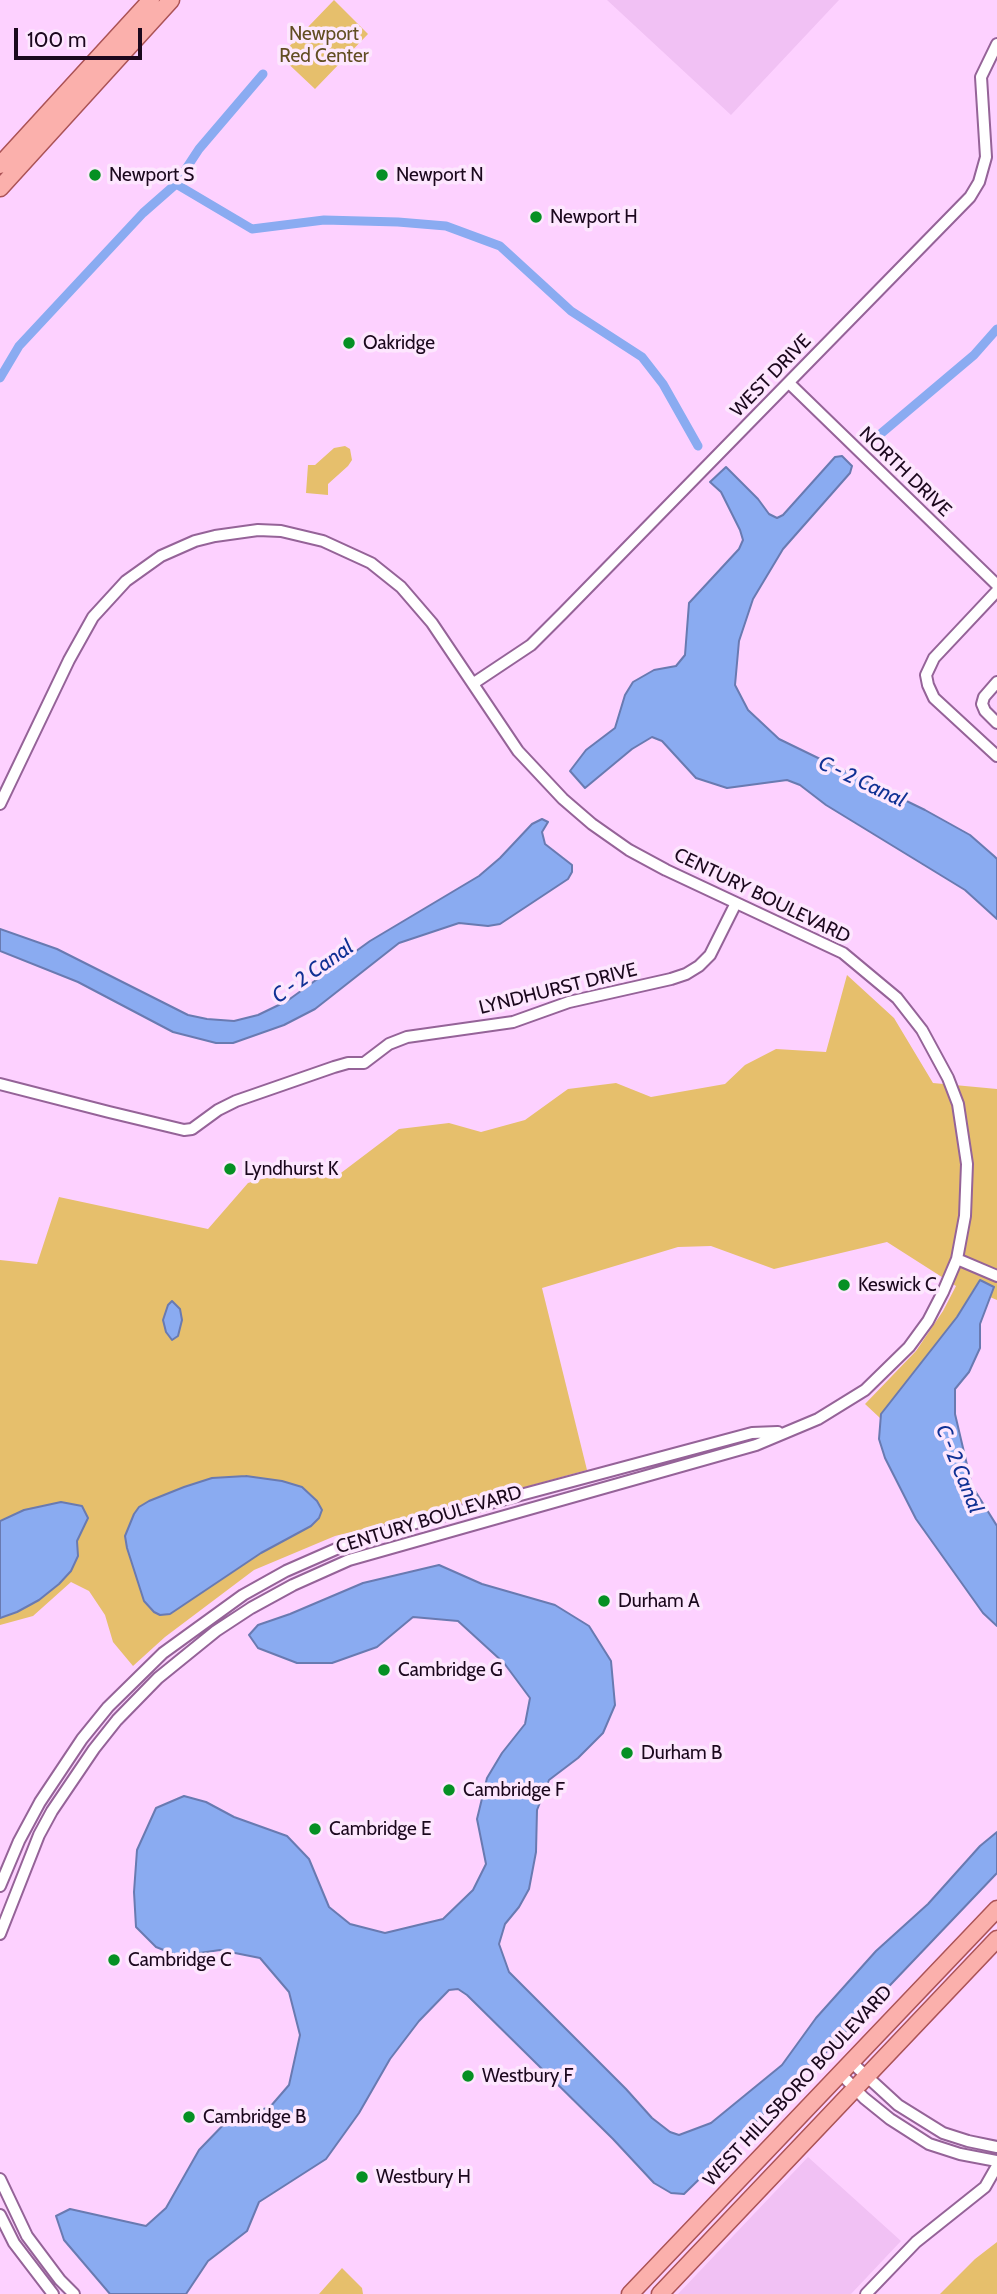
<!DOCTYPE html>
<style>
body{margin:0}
#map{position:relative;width:997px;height:2294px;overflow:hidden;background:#fdd1ff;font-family:Cabin,sans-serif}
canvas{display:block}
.scale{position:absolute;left:14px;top:28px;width:128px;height:32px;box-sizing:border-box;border:4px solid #1b081d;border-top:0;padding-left:9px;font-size:21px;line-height:24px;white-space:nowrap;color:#1b081d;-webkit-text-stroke:5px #fde7fe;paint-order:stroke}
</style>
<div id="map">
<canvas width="997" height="2294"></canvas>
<div class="scale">100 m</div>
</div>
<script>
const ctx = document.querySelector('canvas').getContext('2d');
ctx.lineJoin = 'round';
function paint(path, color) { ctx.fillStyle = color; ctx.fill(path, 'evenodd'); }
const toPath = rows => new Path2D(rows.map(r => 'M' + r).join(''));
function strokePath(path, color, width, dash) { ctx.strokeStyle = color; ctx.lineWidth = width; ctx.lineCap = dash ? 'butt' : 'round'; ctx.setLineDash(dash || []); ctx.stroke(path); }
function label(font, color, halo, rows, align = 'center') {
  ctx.font = font + ' Cabin,sans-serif'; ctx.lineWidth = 7; ctx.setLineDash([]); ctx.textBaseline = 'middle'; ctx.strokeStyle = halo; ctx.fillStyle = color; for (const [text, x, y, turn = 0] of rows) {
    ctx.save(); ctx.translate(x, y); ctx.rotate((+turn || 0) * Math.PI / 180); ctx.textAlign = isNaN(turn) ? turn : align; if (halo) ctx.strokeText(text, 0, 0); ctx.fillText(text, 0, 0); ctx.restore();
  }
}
paint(toPath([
 [607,0,839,0,731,115],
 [808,2157,901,2241,851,2294,678,2294]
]), '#f1c1f4');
paint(toPath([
 [334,0,368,34,315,89,280,56],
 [345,446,350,449,352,460,348,466,328,484,328,495,306,493,308,465,315,465,334,448],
 [847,975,894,1018,933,1083,997,1089,997,1300,973,1290,957,1317,880,1418,865,1404,916,1351,943,1311,956,1286,887,1242,774,1269,711,1246,678,1247,542,1288,587,1470,456,1506,335,1536,254,1570,165,1637,133,1666,113,1642,105,1615,89,1591,71,1582,33,1616,0,1625,0,1260,37,1264,59,1197,208,1229,248,1183,293,1170,333,1179,399,1129,449,1123,481,1132,525,1120,568,1089,616,1083,651,1097,725,1084,745,1065,776,1049,826,1052],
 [997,2242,997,2294,940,2294,975,2259],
 [342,2268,362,2288,363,2294,319,2294]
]), '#e6bf6c');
const water = toPath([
 [842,456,852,466,850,473,783,549,753,599,739,641,735,685,748,710,779,739,925,810,970,835,994,856,997,859,997,919,965,890,826,805,800,785,787,780,727,788,696,778,662,741,652,737,632,749,585,788,570,771,586,750,615,728,625,695,633,682,654,670,676,666,685,655,689,603,739,549,743,540,740,530,721,492,710,482,726,467,758,499,769,514,777,518,783,515,835,457,842,456],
 [542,819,548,822,542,832,545,844,572,865,572,872,568,879,500,924,488,926,459,923,399,943,315,1009,284,1025,233,1043,216,1043,173,1032,78,982,0,951,0,929,57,949,188,1015,207,1019,234,1021,258,1015,287,1001,370,941,479,876,500,858,532,824,542,819],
 [980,1280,994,1287,980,1324,980,1348,969,1372,955,1389,955,1414,972,1486,997,1526,997,1626,983,1613,916,1519,885,1458,879,1439,881,1414,957,1317,980,1280],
 [172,1301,180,1309,182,1320,178,1336,172,1340,166,1332,163,1320,168,1305,172,1301],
 [246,1476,282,1481,302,1487,317,1501,322,1510,319,1518,311,1526,261,1553,170,1614,160,1615,154,1612,144,1601,127,1548,125,1536,134,1514,139,1507,149,1501,184,1487,212,1478,246,1476],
 [61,1502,82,1506,88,1518,77,1541,78,1556,71,1571,59,1584,39,1600,17,1612,0,1618,0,1521,24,1510,61,1502],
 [439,1565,482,1584,555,1605,589,1626,611,1661,615,1705,603,1733,578,1758,549,1780,537,1810,536,1852,529,1889,519,1907,505,1924,499,1944,509,1972,626,2089,652,2118,670,2132,679,2135,711,2123,782,2065,816,2018,876,1951,928,1904,980,1846,997,1832,997,1873,812,2067,779,2094,769,2108,725,2154,684,2194,671,2193,654,2183,613,2139,467,1995,458,1989,449,1990,419,2021,390,2059,359,2113,326,2159,259,2202,247,2231,208,2261,186,2294,110,2294,64,2240,56,2216,70,2209,146,2226,166,2208,199,2150,228,2120,270,2107,289,2085,300,2035,289,1992,260,1958,220,1950,179,1956,156,1947,136,1927,134,1892,137,1850,156,1808,184,1796,206,1802,234,1817,287,1836,309,1859,329,1907,350,1924,385,1933,443,1919,473,1890,486,1864,477,1819,487,1778,502,1753,525,1724,530,1698,504,1663,458,1621,413,1617,377,1647,332,1663,297,1663,258,1648,249,1635,258,1625,290,1614,363,1583,439,1565]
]);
paint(water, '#8aabf1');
strokePath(water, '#697ab1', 2);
strokePath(toPath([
 [176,184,199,149,263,74],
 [0,378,19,346,143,213,176,184,252,229,324,220,398,222,446,226,500,246,571,311,642,357,663,384,698,446],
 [878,436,974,355,997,329]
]), '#8aabf1', 9);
const minor = toPath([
 [789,383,997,585],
 [997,591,934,658,926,675,928,685,934,698,997,756],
 [997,682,984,697,982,704,985,711,997,723],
 [474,683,531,645,563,613,970,197,979,182,986,157,981,77,997,44],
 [0,804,69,660,93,617,126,581,161,556,195,541,215,536,258,530,281,531,323,541,371,563,401,587,432,623,518,751,563,799,592,824,629,850,666,870,843,953,897,998,922,1030,948,1078,958,1104,967,1164,965,1216,957,1259,943,1292,928,1321,909,1347,865,1390,818,1419,756,1445,349,1560,293,1585,251,1608,216,1631,158,1678,117,1720,94,1749,52,1811,39,1835,0,1934],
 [0,1084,109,1112,184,1130,192,1129,218,1110,236,1101,334,1067,348,1063,364,1063,389,1044,407,1037,513,1022,569,1002,671,979,686,974,699,966,710,955,736,903],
 [957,1259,997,1276],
 [0,1886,19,1841,40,1802,82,1739,108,1707,163,1653,243,1595,286,1571,343,1546,386,1531,752,1433,778,1432],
 [850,2061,898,2105,943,2133,968,2141,997,2147],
 [840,2073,864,2098,890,2119,929,2144,960,2154,997,2161],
 [0,2179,27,2236,60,2280,74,2294],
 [0,2215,14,2243,53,2294],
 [866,2294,916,2242,985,2187,997,2166]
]);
const primary = toPath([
 [0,165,151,0],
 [0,188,171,0],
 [630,2294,997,1909],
 [660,2294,997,1939]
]);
strokePath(minor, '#956398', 14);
strokePath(primary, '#ab5356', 19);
strokePath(minor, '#fff', 10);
strokePath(primary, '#fbb0ac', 16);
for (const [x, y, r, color] of [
 [95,175,7,"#059023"],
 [382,175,7,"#059023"],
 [536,217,7,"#059023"],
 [349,343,7,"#059023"],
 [230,1169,7,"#059023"],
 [844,1285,7,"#059023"],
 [604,1601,7,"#059023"],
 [384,1670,7,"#059023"],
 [627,1753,7,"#059023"],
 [449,1790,7,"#059023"],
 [315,1829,7,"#059023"],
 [114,1960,7,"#059023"],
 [468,2076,7,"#059023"],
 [189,2117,7,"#059023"],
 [362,2177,7,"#059023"]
]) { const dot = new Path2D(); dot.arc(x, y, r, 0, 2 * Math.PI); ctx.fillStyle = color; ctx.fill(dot); strokePath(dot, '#fde7fe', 2.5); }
label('19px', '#614d22', '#fde7fe', [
 ["Newport",324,34],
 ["Red Center",324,56]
]);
label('19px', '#1b081d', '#fde7fe', [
 ["Newport S",109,175],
 ["Newport N",396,175],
 ["Newport H",550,217],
 ["Oakridge",363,343],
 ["Lyndhurst K",244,1169],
 ["Keswick C",858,1285],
 ["Durham A",618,1601],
 ["Cambridge G",398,1670],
 ["Durham B",641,1753],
 ["Cambridge F",463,1790],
 ["Cambridge E",329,1829],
 ["Cambridge C",128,1960],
 ["Westbury F",482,2076],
 ["Cambridge B",203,2117],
 ["Westbury H",376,2177]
], 'left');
label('19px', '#1b081d', '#fde7fe', [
 ["WEST DRIVE",771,376,-46],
 ["NORTH DRIVE",905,472,44],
 ["CENTURY BOULEVARD",762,896,26],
 ["LYNDHURST DRIVE",558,989,-14],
 ["CENTURY BOULEVARD",429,1520,-17],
 ["WEST HILLSBORO BOULEVARD",798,2086,-47]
]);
label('italic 21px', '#103194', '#fde7fe', [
 ["C - 2 Canal",862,782,25],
 ["C - 2 Canal",313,972,-35],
 ["C - 2 Canal",959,1469,68]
]);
</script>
